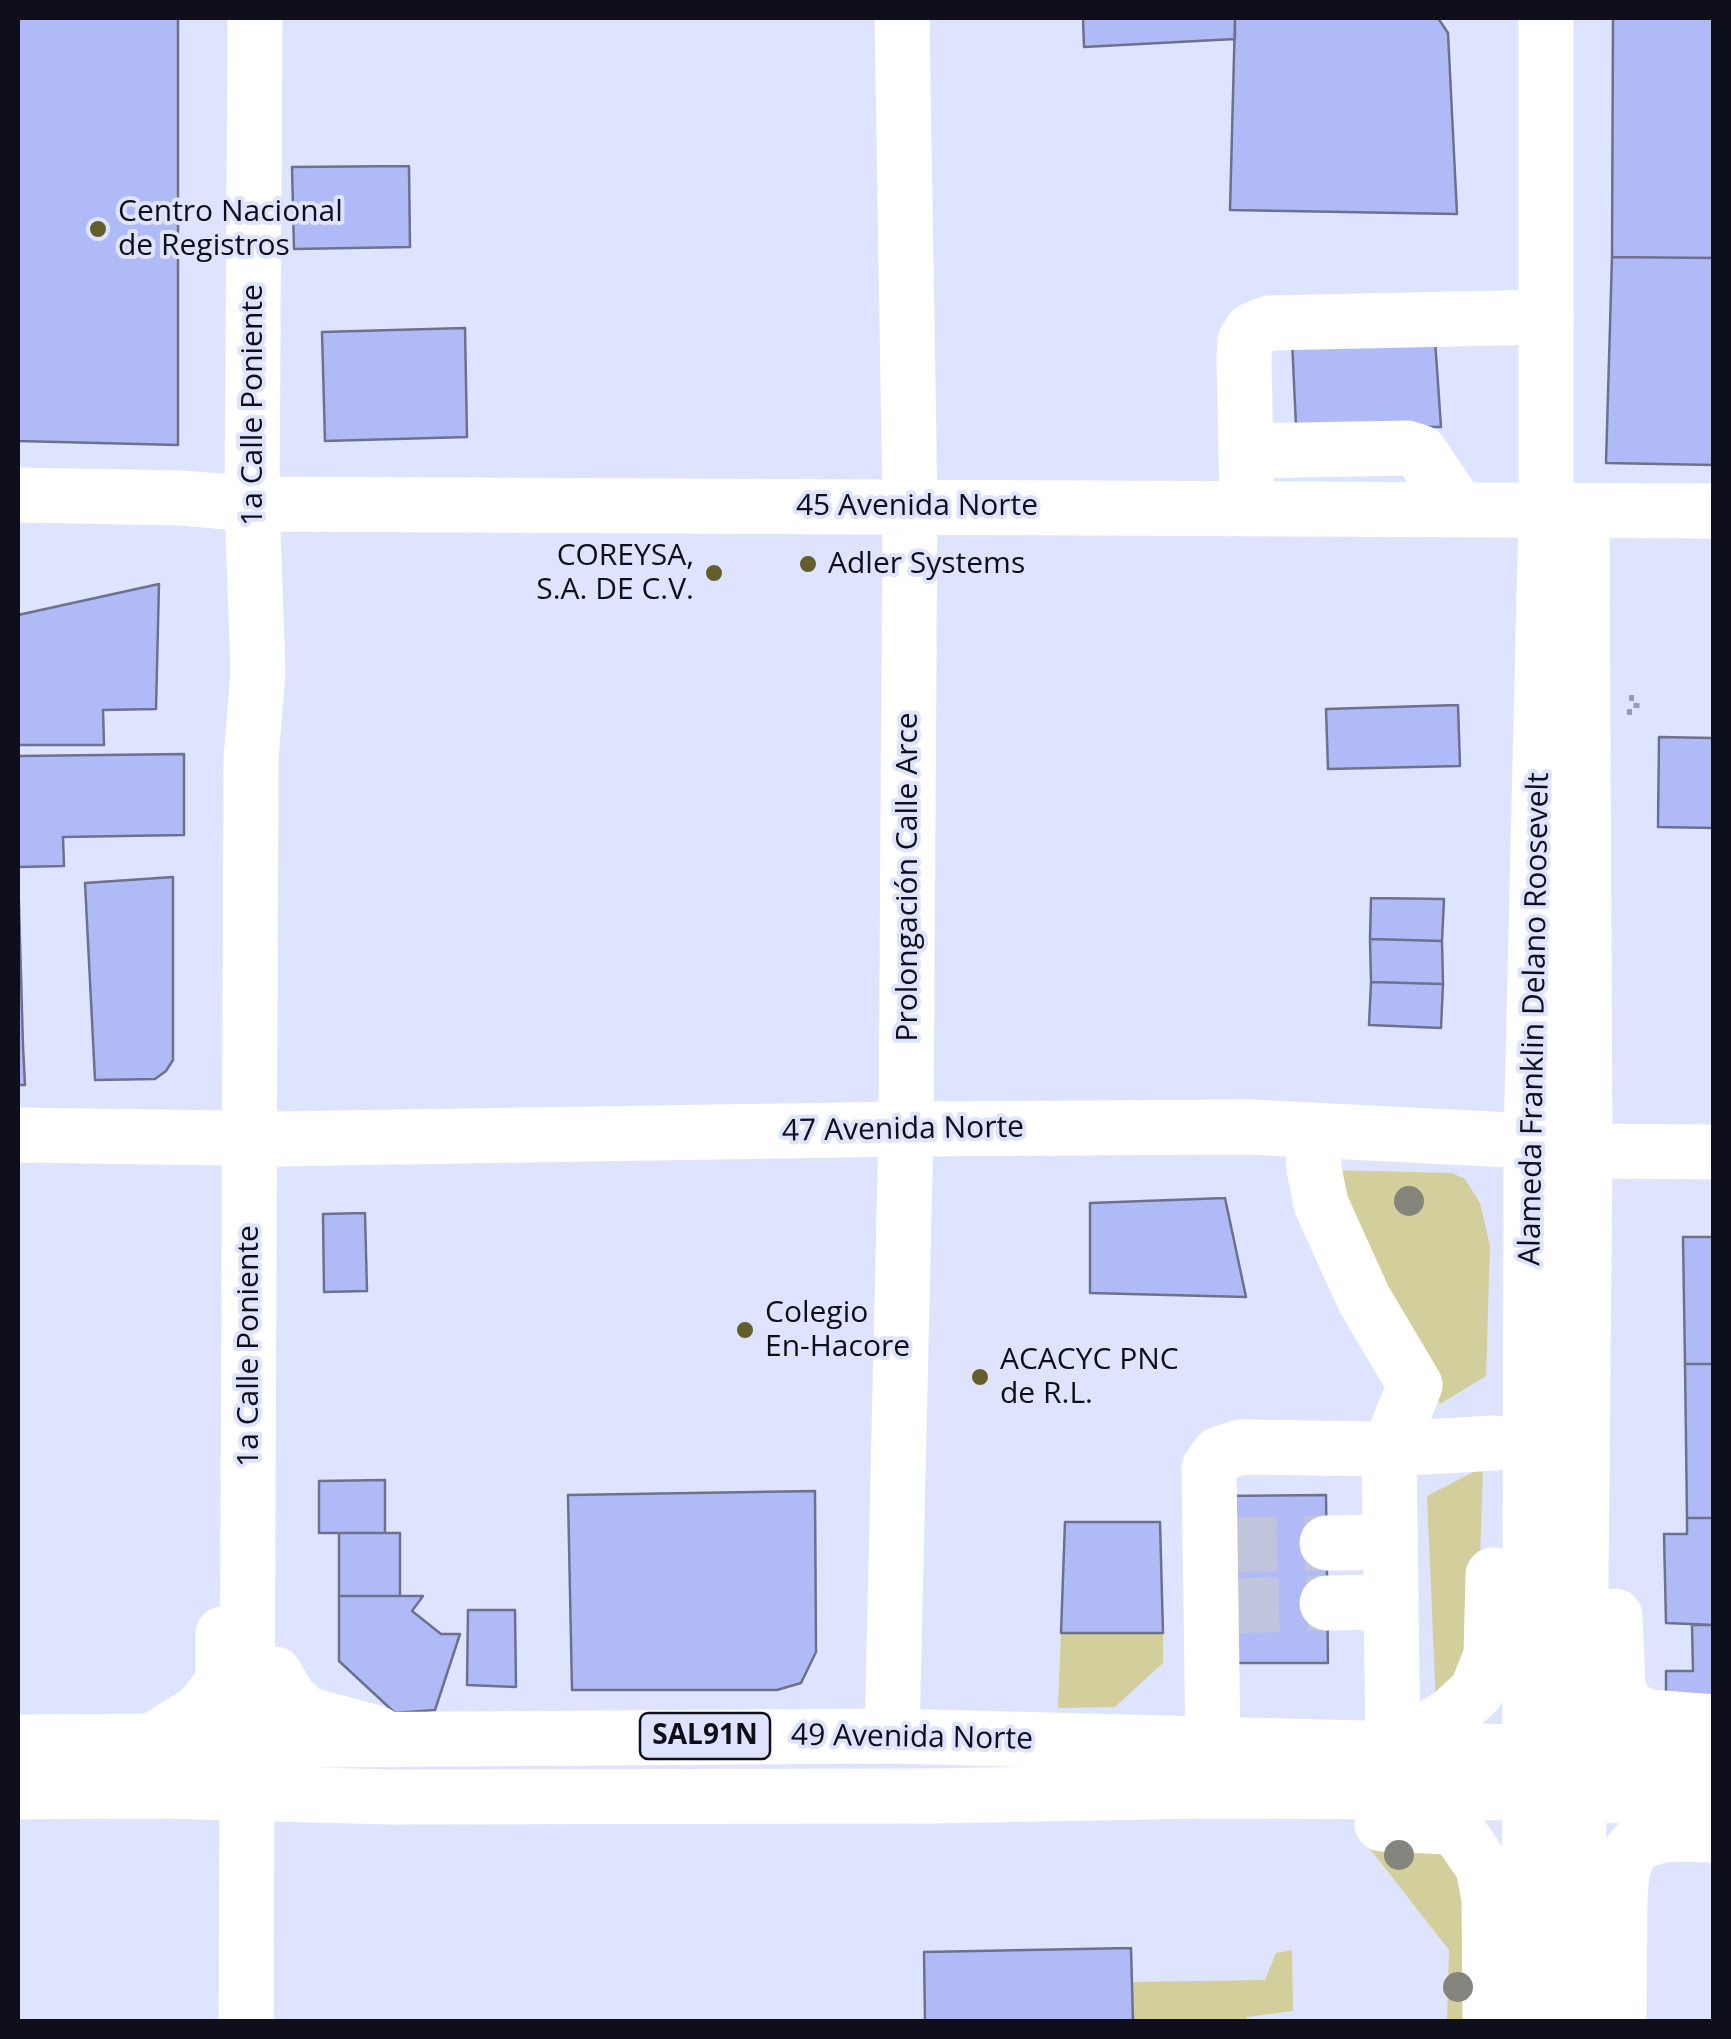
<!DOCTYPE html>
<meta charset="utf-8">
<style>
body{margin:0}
#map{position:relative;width:1731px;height:2039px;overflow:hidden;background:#dfe4fe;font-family:"Open Sans",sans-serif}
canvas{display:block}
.frame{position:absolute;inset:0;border:20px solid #0e0f1a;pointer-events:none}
</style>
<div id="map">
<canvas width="1731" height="2039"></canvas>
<div class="frame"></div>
</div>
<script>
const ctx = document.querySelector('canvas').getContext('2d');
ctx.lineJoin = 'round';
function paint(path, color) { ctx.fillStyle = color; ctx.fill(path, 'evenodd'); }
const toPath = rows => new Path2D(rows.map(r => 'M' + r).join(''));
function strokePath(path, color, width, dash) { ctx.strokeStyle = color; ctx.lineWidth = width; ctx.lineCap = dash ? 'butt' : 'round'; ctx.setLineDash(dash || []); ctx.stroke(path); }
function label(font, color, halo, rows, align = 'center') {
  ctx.font = font + ' "Open Sans",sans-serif'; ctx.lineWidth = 8; ctx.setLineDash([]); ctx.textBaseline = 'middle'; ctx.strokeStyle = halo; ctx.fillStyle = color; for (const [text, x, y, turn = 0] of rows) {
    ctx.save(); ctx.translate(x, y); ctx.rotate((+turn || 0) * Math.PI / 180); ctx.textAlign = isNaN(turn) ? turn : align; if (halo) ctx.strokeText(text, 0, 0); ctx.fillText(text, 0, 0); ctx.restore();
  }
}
paint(toPath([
 [1331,1170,1452,1173,1465,1179,1480,1203,1490,1246,1486,1376,1440,1404],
 [1483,1467,1477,1656,1436,1705,1427,1496],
 [1061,1633,1163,1633,1163,1663,1115,1707,1058,1708],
 [1367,1845,1448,1854,1465,1882,1469,2021,1447,2021,1449,1950],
 [1292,1950,1293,2011,1247,2017,1247,2021,1133,2021,1132,1982,1265,1980,1276,1953]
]), '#d2cf9c');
const building = toPath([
 [18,18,178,18,178,445,18,441,18,18],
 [1083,18,1235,18,1235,39,1084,47,1083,18],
 [1235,18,1438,18,1448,33,1457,214,1230,210,1235,18],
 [1613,18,1714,18,1714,258,1612,257,1613,18],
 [409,166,410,247,294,249,292,167,409,166],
 [1612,257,1714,258,1714,465,1606,463,1612,257],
 [465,328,467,437,325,441,322,332,465,328],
 [1292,340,1435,340,1441,427,1296,426,1292,340],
 [159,584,156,709,103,710,104,745,18,745,18,615,159,584],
 [1458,705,1460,766,1328,769,1326,709,1458,705],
 [1659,737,1714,738,1714,828,1658,827,1659,737],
 [184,754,184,835,63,837,64,866,18,867,18,756,184,754],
 [18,870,23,1046,25,1085,18,1085,18,870],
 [173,877,173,1060,166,1071,155,1079,95,1080,85,883,173,877],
 [1371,898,1444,899,1442,941,1370,939,1371,898],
 [1370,939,1442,941,1443,984,1371,982,1370,939],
 [1371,982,1443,984,1441,1028,1369,1025,1371,982],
 [1225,1198,1246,1297,1090,1293,1090,1203,1225,1198],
 [365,1213,367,1291,324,1292,323,1214,365,1213],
 [1683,1237,1714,1237,1714,1364,1685,1364,1683,1237],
 [1685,1364,1714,1364,1714,1518,1687,1518,1685,1364],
 [385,1480,385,1533,319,1533,319,1481,385,1480],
 [815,1491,816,1652,801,1683,777,1690,572,1690,568,1495,815,1491],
 [1326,1495,1328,1663,1224,1663,1222,1496,1326,1495],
 [1687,1518,1714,1518,1714,1625,1666,1623,1664,1534,1687,1534,1687,1518],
 [1065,1522,1160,1522,1163,1633,1061,1633,1065,1522],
 [339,1533,400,1533,400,1596,339,1596,339,1533],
 [339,1596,423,1596,412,1611,441,1634,460,1634,435,1710,395,1713,339,1661,339,1596],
 [468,1610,515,1610,516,1687,467,1685,468,1610],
 [1692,1625,1714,1625,1714,1708,1666,1695,1666,1671,1693,1671,1692,1625],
 [1131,1948,1133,2022,925,2022,924,1952,1131,1948]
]);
paint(building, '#b0baf6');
strokePath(building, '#6c718d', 2.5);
strokePath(toPath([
 [1222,1545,1327,1543],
 [1224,1606,1327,1603]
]), '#c0c4dc', 55, [55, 28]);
strokePath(toPath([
 [1627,712,1636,712,1637,698,1627,698]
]), '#999db2', 6, [5, 8]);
strokePath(toPath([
 [1246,451,1407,448,1420,452,1459,510],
 [18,495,182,498,252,504,1714,511],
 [1247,508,1244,359,1245,341,1252,330,1270,323,1546,317],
 [1313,1130,1314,1169,1321,1204,1364,1299,1415,1385,1389,1449,1393,1750],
 [18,1135,225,1138],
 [274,1139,906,1129,1250,1127,1531,1141],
 [1585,1151,1714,1152],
 [1327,1543,1390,1542],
 [1327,1603,1390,1602],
 [275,1674,289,1698,306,1714,377,1733],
 [892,1736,906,1129,910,506,902,18],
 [155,1739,200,1711,223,1682,223,1634],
 [1213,1745,1209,1468,1219,1454,1241,1447,1389,1449,1496,1443],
 [246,2022,251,759,258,672,252,504,255,18]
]), '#fff', 55);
strokePath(toPath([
 [1615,1616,1618,1687,1627,1708,1649,1717,1714,1722],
 [18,1742,892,1736,1714,1757],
 [1393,1750,1451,1715,1477,1691,1491,1655,1493,1575],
 [18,1792,156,1791,393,1797,933,1796,1207,1791,1554,1793,1714,1800],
 [1382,1824,1449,1827,1461,1835,1483,1867,1489,1899,1490,2022],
 [1529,2022,1531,1141,1546,510,1546,18],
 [1577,2022,1585,1151,1582,540],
 [1619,2022,1620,1897,1622,1871,1628,1855,1638,1843,1655,1837,1669,1834,1714,1835]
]), '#fff', 55);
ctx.fillStyle = '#85857d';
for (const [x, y] of [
 [1409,1201],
 [1399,1855],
 [1458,1987]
]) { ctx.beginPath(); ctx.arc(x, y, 15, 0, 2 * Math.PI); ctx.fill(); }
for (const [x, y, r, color] of [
 [98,229,10,"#635f2c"],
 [808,564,10,"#635f2c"],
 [714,573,10,"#635f2c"],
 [745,1330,10,"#635f2c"],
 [980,1377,10,"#635f2c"]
]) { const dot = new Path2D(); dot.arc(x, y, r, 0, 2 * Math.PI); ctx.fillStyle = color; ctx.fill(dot); strokePath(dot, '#dfe4fe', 4); }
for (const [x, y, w] of [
 [705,1736,130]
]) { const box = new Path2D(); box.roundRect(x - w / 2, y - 23, w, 46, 8); ctx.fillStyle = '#dfe4fe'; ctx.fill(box); strokePath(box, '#0e0f1a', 2.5); }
label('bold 28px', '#0e0f1a', null, [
 ["SAL91N",705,1736]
]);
label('30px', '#0e0f1a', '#dfe4fe', [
 ["Centro Nacional",118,212],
 ["de Registros",118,246],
 ["COREYSA,",694,556,"right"],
 ["S.A. DE C.V.",694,590,"right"],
 ["Adler Systems",828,564],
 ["Colegio",765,1313],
 ["En-Hacore",765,1347],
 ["ACACYC PNC",1000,1360],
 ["de R.L.",1000,1394]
], 'left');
label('30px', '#0e0f1a', '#dfe4fe', [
 ["1a Calle Poniente",253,405,-90],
 ["45 Avenida Norte",917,506],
 ["Prolongación Calle Arce",908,877,-90],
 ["Alameda Franklin Delano Roosevelt",1535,1019,-89],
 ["47 Avenida Norte",903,1130,-1],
 ["1a Calle Poniente",249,1346,-90],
 ["49 Avenida Norte",912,1738,1]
]);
</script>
